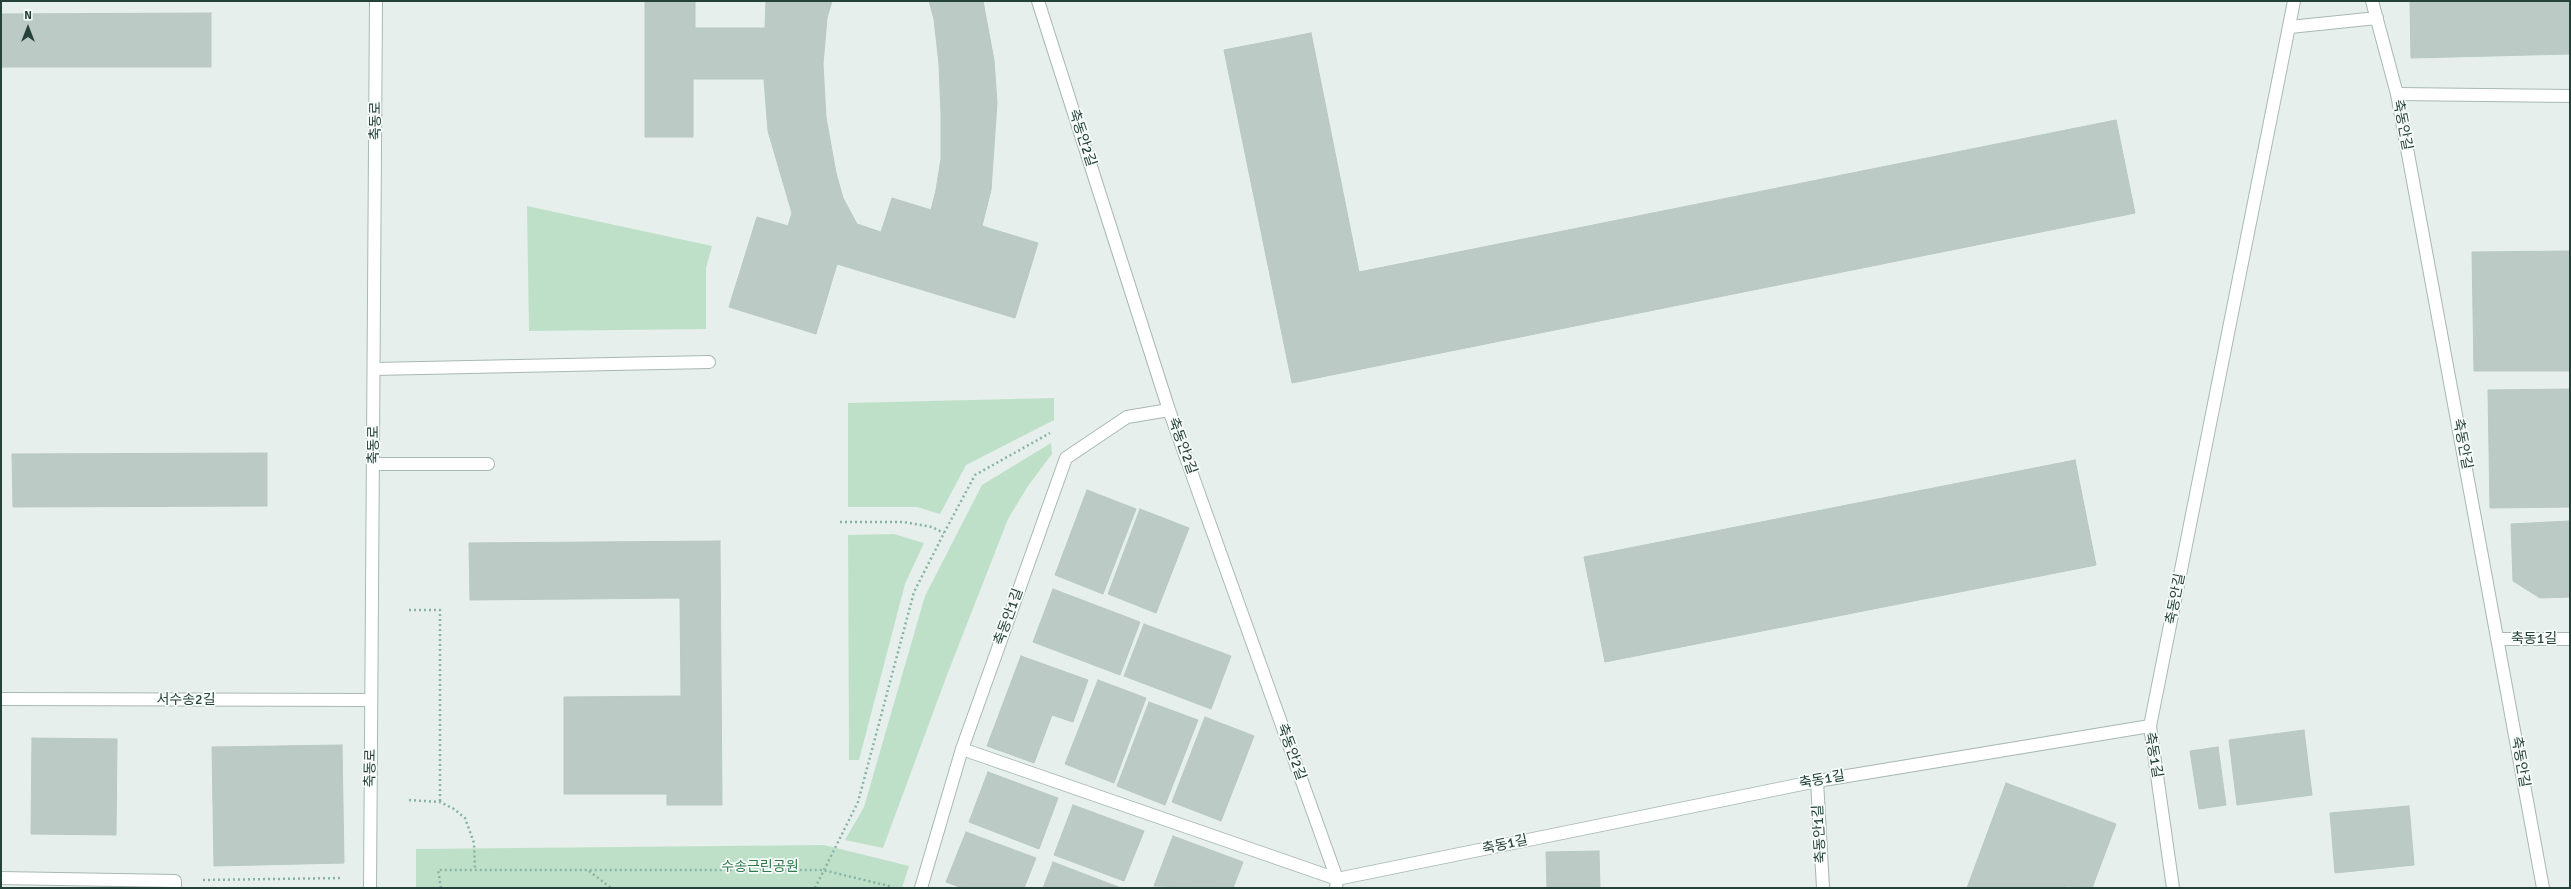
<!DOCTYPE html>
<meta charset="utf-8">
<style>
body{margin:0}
#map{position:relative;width:2571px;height:889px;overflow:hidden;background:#e6efeb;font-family:Signika,sans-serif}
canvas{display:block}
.frame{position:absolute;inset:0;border:2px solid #24423a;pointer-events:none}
.north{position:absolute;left:8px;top:8px;width:40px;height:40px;-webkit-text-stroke:3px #f7fbf9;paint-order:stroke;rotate:0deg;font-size:11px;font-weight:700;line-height:16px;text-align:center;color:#24423a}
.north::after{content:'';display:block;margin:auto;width:14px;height:18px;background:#24423a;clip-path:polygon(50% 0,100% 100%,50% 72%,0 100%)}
</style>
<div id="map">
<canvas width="2571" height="889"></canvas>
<div class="frame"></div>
<div class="north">N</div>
</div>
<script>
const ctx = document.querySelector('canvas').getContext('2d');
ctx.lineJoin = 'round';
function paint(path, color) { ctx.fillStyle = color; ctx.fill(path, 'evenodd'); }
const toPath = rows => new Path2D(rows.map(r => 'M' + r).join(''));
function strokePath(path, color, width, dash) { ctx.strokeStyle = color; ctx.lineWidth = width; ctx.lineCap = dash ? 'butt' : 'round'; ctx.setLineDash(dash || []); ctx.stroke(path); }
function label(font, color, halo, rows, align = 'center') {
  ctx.font = font + ' Signika,"Noto Sans KR",sans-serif'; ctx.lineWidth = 3.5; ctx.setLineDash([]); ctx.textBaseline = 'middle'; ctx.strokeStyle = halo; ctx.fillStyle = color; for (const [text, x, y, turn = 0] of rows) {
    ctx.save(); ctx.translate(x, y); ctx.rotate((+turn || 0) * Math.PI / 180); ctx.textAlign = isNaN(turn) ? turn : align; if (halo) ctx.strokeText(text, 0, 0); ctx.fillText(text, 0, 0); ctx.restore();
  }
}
paint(toPath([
 [527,206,712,246,706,268,706,329,529,331],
 [1054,398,1054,420,966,465,940,514,917,507,848,507,848,403],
 [1051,443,1052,454,1028,486,1008,519,947,675,883,848,845,840,864,807,925,596,982,485],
 [894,534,924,543,905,584,859,760,849,760,848,535],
 [824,845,909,866,902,888,416,888,416,849]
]), '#bfe0c8');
const building = toPath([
 [645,1,695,1,695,28,765,28,766,1,832,1,827,18,823,64,826,117,836,173,843,198,857,224,881,232,892,198,931,210,936,190,941,159,941,113,939,64,934,19,929,1,983,1,994,60,997,103,991,190,982,226,1038,243,1015,318,837,264,816,334,729,307,757,217,788,226,792,213,768,131,764,79,693,79,693,137,645,137,645,1],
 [2410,1,2570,1,2570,54,2411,58,2410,1],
 [211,13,211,67,1,67,1,14,211,13],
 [1311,33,1359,272,2116,120,2135,213,1292,383,1224,50,1311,33],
 [2570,251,2570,371,2474,371,2472,252,2570,251],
 [2570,389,2570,507,2490,508,2488,390,2570,389],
 [267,453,267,506,13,507,12,454,267,453],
 [2075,460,2096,565,1605,662,1584,557,2075,460],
 [1087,490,1136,509,1103,594,1055,575,1087,490],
 [1140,509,1189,528,1156,613,1108,594,1140,509],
 [2570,521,2570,597,2540,598,2513,581,2511,524,2570,521],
 [720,541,722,805,667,805,667,794,564,794,564,697,681,696,680,598,470,600,469,543,720,541],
 [1053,589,1140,622,1120,675,1033,642,1053,589],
 [1144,624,1231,656,1211,709,1124,676,1144,624],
 [1021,656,1088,680,1073,722,1052,715,1034,763,987,746,1021,656],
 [1098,680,1146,698,1114,783,1065,764,1098,680],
 [1149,702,1198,720,1165,805,1117,786,1149,702],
 [1205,717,1254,736,1221,821,1172,802,1205,717],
 [2304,730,2312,795,2237,805,2229,740,2304,730],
 [32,738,117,739,116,835,31,834,32,738],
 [342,745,344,863,214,866,212,747,342,745],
 [2218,747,2226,805,2199,809,2190,751,2218,747],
 [988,772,1058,798,1039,849,969,822,988,772],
 [2006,783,2116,824,2092,888,2067,886,2066,888,1967,888,2006,783],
 [1073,805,1144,831,1124,881,1054,855,1073,805],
 [2409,806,2414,865,2335,873,2330,813,2409,806],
 [966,832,1036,858,1024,888,962,888,946,882,966,832],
 [1173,836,1243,862,1233,888,1154,886,1173,836],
 [1599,851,1600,888,1547,888,1546,852,1599,851],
 [1053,862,1121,888,1043,888,1053,862]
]);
paint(building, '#bbcac4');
strokePath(building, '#b8c9c2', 1);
const lane = toPath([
 [2397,94,2570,96],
 [374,369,709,362],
 [373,464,488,464],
 [2150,726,2173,888],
 [962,749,1337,879],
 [1,878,175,881,175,888]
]);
const street = toPath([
 [1038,1,1169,410,1337,879,1336,888],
 [2372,1,2397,94,2543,888],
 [2290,27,2377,18],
 [2498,639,2570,639],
 [1,699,371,700],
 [1817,781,1823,888],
 [1337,879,1817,781,2150,726,2294,1],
 [921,888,962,749,1066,458,1127,417,1169,410]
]);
const secondary = toPath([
 [370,888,376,1]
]);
strokePath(lane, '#a8b8b2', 14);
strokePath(street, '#a8b8b2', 14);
strokePath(secondary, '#a4bbb3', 14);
strokePath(toPath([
 [840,522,904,522,932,527,944,533],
 [409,610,440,610,440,802],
 [409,800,440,802,454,809,465,818,474,843,475,870],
 [589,871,611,888],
 [203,880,342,878],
 [441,888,438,870,823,870,893,887],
 [815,888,858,802,914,592,944,533,975,475,1050,433]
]), '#86b3a5', 2.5, [2, 3]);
strokePath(lane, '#fff', 12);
strokePath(street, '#fff', 12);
strokePath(secondary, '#fff', 12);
label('14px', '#24423a', '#f7fbf9', [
 ["축동로",376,121,-90],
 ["축동안길",2402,125,79],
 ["축동안2길",1082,138,72],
 ["축동안길",2462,444,79],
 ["축동로",374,445,-90],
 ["축동안2길",1182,446,70],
 ["축동안길",2176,599,-79],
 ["축동안1길",1009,617,-70],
 ["축동1길",2534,639],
 ["서수송2길",186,700],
 ["축동안2길",1291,752,70],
 ["축동1길",2153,755,80],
 ["축동안길",2520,762,80],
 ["축동로",371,768,-89],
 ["축동1길",1822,780,-10],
 ["축동안1길",1820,834,-93],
 ["축동1길",1505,845,-12]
]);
label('14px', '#2d7a4b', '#f7fbf9', [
 ["수송근린공원",760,867]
]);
</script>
